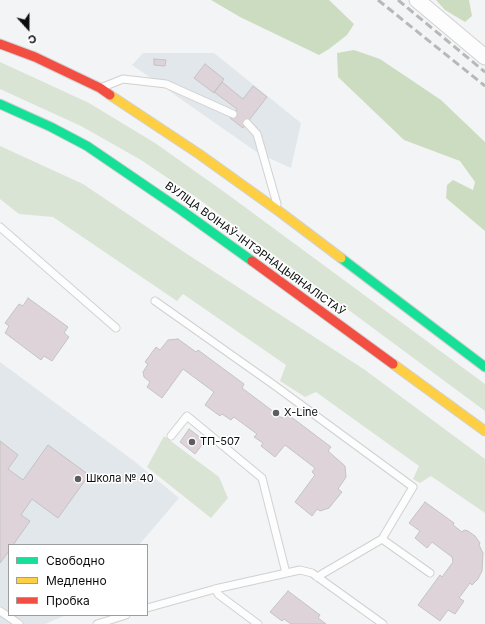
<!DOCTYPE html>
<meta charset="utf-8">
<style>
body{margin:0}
#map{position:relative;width:485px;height:624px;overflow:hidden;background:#f3f4f5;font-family:Inter,sans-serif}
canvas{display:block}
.legend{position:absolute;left:8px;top:544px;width:140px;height:72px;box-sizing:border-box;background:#fff;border:1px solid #9d9e9e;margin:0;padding:5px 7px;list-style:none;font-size:12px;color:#0b0c0d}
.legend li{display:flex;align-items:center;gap:8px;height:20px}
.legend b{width:20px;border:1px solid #9d9e9e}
.north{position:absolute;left:8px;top:8px;width:40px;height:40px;-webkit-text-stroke:3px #fff;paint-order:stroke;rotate:159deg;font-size:11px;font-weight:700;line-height:16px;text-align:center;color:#0b0c0d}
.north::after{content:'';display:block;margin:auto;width:14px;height:18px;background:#0b0c0d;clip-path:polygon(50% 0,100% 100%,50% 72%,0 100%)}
</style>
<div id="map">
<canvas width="485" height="624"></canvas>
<ul class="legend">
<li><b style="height:5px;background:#16e098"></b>Свободно</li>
<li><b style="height:5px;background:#ffcf43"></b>Медленно</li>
<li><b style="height:5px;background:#f24e42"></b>Пробка</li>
</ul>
<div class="north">С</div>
</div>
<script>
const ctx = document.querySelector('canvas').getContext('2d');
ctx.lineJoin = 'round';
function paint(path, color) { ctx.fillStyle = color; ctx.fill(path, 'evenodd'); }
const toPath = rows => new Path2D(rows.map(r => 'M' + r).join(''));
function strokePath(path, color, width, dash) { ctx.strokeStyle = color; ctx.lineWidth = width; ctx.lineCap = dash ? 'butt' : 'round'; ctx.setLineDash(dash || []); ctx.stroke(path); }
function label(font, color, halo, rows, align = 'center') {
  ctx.font = font + ' Inter,sans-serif'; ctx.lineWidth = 3; ctx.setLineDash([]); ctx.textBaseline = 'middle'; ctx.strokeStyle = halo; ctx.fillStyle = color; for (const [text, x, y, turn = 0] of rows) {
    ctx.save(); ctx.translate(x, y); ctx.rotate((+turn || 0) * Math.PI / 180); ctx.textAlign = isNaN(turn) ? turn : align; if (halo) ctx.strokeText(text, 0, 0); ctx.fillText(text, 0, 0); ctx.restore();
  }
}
paint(toPath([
 [143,53,214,53,301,123,291,168,258,153,132,65],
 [0,362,134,461,179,498,139,545,9,545,9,615,66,615,45,624,0,624]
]), '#e2e7ec');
paint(toPath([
 [0,62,89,103,155,143,223,191,485,384,485,411,196,197,141,160,81,126,0,89],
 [0,146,83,184,187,254,365,370,485,459,485,513,431,476,420,483,413,479,419,466,316,392,305,397,280,381,286,365,183,294,177,301,53,217,19,214,0,199],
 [164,436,219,477,228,498,211,518,147,467]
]), '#dae4d4');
paint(toPath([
 [211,0,329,0,354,24,347,35,329,49,319,55,240,17],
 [436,0,469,0,472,16,465,22,445,10],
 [354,50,380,59,441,100,485,142,485,231,446,198,447,185,453,180,473,190,475,182,460,161,404,140,338,77,337,53]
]), '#ccdcc1');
const building = toPath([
 [154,59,166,60,165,66,154,65,154,59],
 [205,64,224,79,214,93,194,78,205,64],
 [222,82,243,99,253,86,267,97,243,128,230,118,237,109,214,92,222,82],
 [28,298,68,327,64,333,69,337,52,361,44,356,41,360,5,333,9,326,5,323,19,304,23,306,28,298],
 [178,339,196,352,198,350,244,384,242,388,282,418,286,413,331,447,328,451,345,466,346,477,338,489,342,492,329,508,320,511,317,509,312,516,295,502,315,475,312,472,315,468,285,445,275,457,261,446,263,443,254,437,257,434,234,417,231,420,222,414,220,416,205,405,214,392,183,369,162,398,147,387,150,382,144,377,143,372,148,364,145,362,156,347,160,350,168,340,178,339],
 [189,429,205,441,195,454,180,442,189,429],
 [0,441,18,455,8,469,23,480,48,445,89,475,58,518,32,499,21,515,30,521,13,545,9,545,9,551,0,563,0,441],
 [425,502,454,523,453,525,462,532,464,530,468,531,475,536,480,543,479,545,483,553,482,571,478,579,472,585,470,583,459,598,464,601,455,614,448,610,440,621,418,605,440,575,442,577,453,562,452,557,432,542,427,548,415,538,420,531,409,523,425,502],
 [288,591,320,615,318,618,326,624,291,624,284,619,282,621,270,612,288,591]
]);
paint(building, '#ded3d8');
strokePath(building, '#c3c3c4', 1);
const lane = toPath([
 [103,87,123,79,166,84,233,114],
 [247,123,257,134,277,204],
 [0,227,116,328],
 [155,301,274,385,413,487,382,539,317,577],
 [171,436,187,416,262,478,286,573],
 [382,539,430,573],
 [215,589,219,595,258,624],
 [147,608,215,589,300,570,312,573,383,624],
 [0,611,19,624],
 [97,624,126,615]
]);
const street = toPath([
 [417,0,485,57]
]);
const fast = toPath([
 [0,104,51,127,87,146,181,210,252,261],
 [341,258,485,367]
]);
const slow = toPath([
 [110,95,199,154,280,212,341,258],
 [393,364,485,431]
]);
const jam = toPath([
 [0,44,35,57,100,88,110,95],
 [252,261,393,364]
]);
strokePath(lane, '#d0d1d1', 9);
strokePath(street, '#d0d1d1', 17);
strokePath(fast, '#d0d1d1', 11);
strokePath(slow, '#d0d1d1', 11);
strokePath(jam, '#d0d1d1', 11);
strokePath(lane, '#fdfdfe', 7);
strokePath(street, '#fdfdfe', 15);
strokePath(fast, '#16e098', 9);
strokePath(slow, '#ffcf43', 9);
strokePath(jam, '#f24e42', 9);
strokePath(toPath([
 [378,0,485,86],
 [398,0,485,72]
]), '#b7b8b8', 3, [8, 4]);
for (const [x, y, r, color] of [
 [276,413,4,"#5c5d5e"],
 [192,442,4,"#5c5d5e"],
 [78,479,4,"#5c5d5e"]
]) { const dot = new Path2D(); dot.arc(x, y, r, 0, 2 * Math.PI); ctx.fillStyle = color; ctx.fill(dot); strokePath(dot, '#fff', 1.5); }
label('11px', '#0b0c0d', '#fff', [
 ["ВУЛІЦА ВОІНАЎ-ІНТЭРНАЦЫЯНАЛІСТАЎ",255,249,36]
]);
label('11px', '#0b0c0d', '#fff', [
 ["X-Line",284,413],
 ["ТП-507",200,442],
 ["Школа № 40",86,479]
], 'left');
</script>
